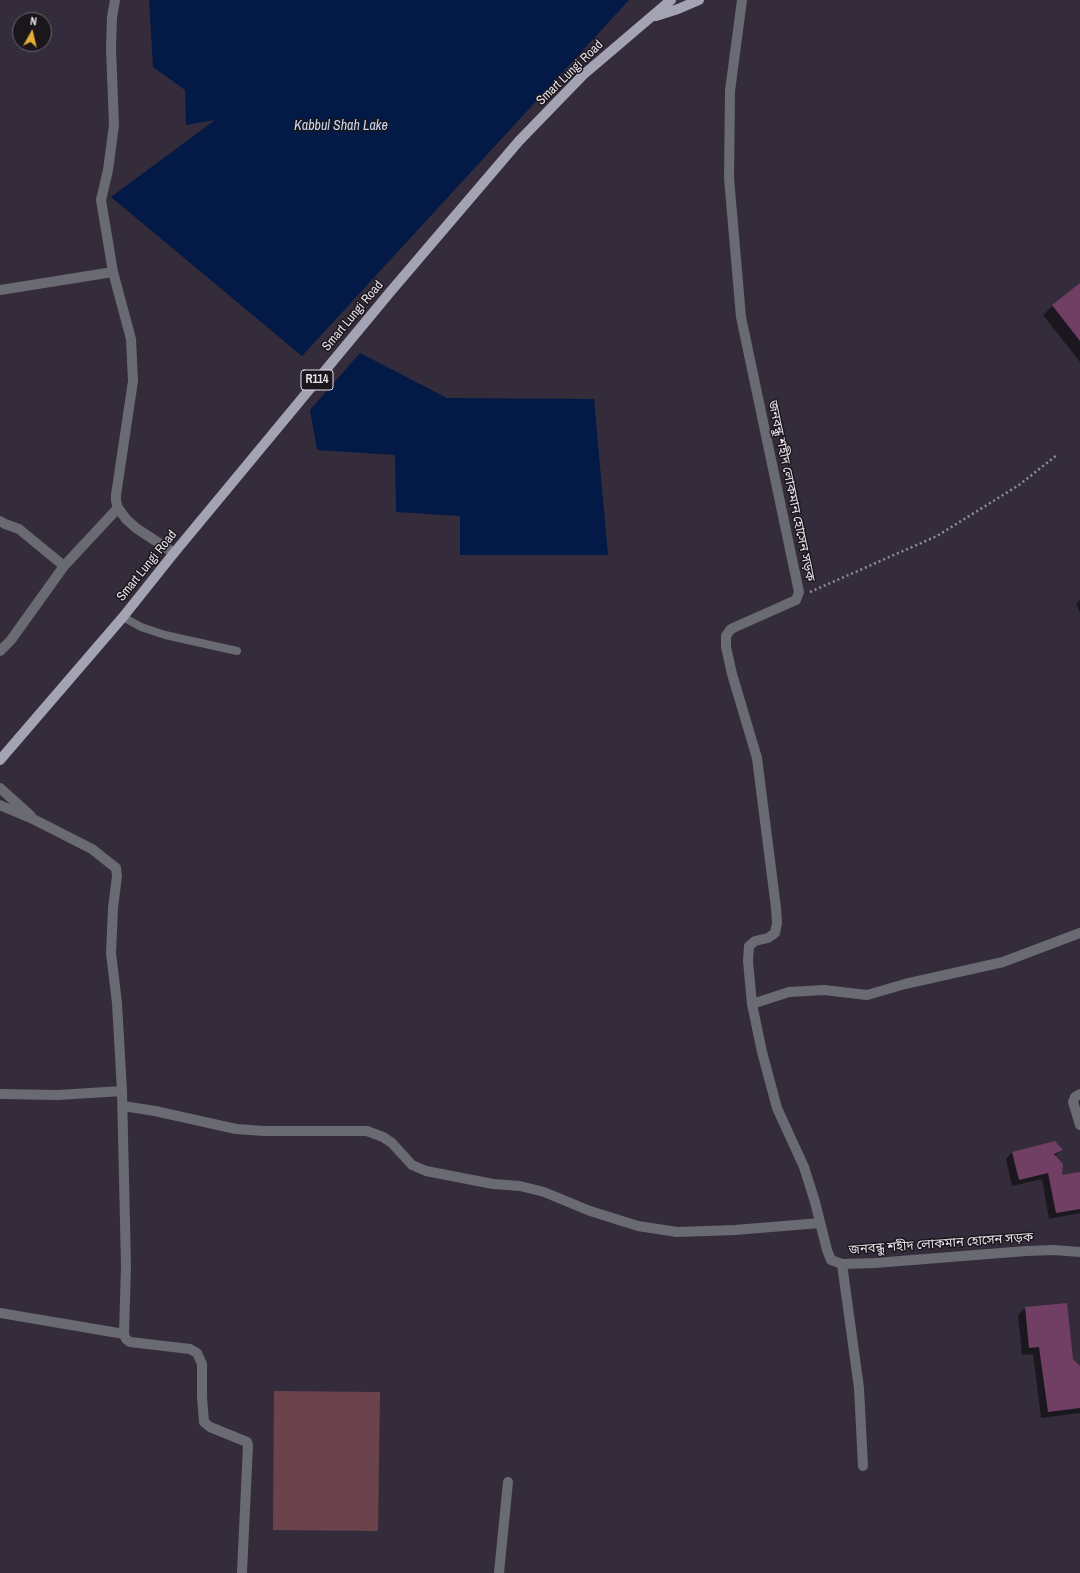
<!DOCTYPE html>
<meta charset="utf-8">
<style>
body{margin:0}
#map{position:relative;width:1080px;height:1573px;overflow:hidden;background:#342c3a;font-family:"Archivo Narrow",sans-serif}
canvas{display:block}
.north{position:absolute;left:12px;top:12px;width:40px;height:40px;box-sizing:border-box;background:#1a161c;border:1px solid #6b676e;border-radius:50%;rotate:8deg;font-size:11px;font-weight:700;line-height:16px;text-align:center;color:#e5e0e9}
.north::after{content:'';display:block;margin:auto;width:14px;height:18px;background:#e6ad36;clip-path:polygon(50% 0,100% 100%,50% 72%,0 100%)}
</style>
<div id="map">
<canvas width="1080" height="1573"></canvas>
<div class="north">N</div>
</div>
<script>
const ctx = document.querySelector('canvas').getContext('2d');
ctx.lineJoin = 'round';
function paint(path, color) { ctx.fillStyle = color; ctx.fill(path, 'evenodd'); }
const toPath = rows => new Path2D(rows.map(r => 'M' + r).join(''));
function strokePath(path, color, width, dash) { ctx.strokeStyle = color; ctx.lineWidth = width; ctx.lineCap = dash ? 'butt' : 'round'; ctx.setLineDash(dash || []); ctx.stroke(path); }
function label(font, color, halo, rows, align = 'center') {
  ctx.font = font + ' "Archivo Narrow","Noto Sans Bengali",sans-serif'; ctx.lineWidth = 3; ctx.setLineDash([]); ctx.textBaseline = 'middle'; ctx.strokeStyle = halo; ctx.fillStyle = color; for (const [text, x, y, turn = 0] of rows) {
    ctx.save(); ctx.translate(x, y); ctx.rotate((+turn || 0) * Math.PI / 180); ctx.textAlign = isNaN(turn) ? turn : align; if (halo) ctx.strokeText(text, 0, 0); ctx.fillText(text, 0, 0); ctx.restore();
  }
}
paint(toPath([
 [274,1391,380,1392,378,1531,273,1530]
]), '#6a434d');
paint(toPath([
 [149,0,629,0,302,356,111,197,215,120,186,125,185,90,153,67],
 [360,353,447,398,594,399,608,555,460,555,460,516,396,512,395,455,317,450,310,410]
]), '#021a45');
paint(toPath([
 [1080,284,1080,362,1043,315,1052,306],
 [1080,600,1080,613,1076,604],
 [1062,1150,1055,1156,1061,1176,1080,1173,1080,1213,1049,1219,1042,1179,1012,1186,1006,1159,1012,1152],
 [1025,1308,1080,1367,1080,1413,1041,1418,1033,1354,1022,1355,1018,1315]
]), '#0007');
paint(toPath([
 [1080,283,1080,341,1052,305],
 [1055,1141,1063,1150,1054,1154,1063,1164,1062,1175,1080,1172,1080,1209,1056,1213,1048,1173,1019,1180,1012,1152],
 [1067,1303,1073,1359,1080,1366,1080,1408,1048,1412,1039,1347,1029,1348,1025,1307]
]), '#713f64');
strokePath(toPath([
 [810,592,937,536,1019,485,1057,455]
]), '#928c97', 2.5, [2, 3]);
strokePath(toPath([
 [123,617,141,627,165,635,237,651]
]), '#6a6a72', 8);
strokePath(toPath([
 [115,0,112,17,111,48,114,125,108,170,101,200,113,272,131,339,133,381,116,495,116,501,118,508,126,519,136,528,174,553],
 [742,0,730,91,729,178,741,317,799,592,796,600,733,628,730,630,726,636,726,647,732,674,757,758,776,908,777,923,775,933,768,938,755,941,749,946,748,961,752,1004,762,1052,777,1108,804,1167,815,1202,827,1250,831,1260,842,1264,875,1263,1026,1251,1054,1250,1080,1252],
 [0,290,113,272],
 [0,521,5,524,19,529,64,566],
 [0,651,11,640,64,566,118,508],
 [0,788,31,816],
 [0,805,35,820,92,849,116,868,117,876,113,908,111,953,117,1003,122,1091,126,1266,124,1334,126,1339,130,1342,190,1349,197,1353,202,1364,202,1397,204,1422,210,1427,247,1442,248,1445,242,1573],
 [752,1004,789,992,824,990,867,995,905,984,1003,962,1080,933],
 [0,1094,58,1095,122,1091],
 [1080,1094,1075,1097,1073,1102,1080,1125],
 [123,1106,155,1111,236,1129,264,1131,367,1131,383,1137,392,1143,412,1165,426,1171,493,1184,520,1186,544,1192,590,1211,638,1226,677,1232,735,1230,820,1223],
 [842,1264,859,1388,863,1466],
 [0,1313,124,1334],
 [499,1573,508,1482]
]), '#6a6a72', 10);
strokePath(toPath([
 [656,16,678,9,699,0],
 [0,760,123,617,174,553,391,291,519,141,583,75,671,0]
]), '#a3a3b4', 10);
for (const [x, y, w] of [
 [317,380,32]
]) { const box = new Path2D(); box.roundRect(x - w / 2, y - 10, w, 20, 3); ctx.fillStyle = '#1a161c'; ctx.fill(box); strokePath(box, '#e5e0e9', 1); }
label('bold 12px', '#e5e0e9', null, [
 ["R114",317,380]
]);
label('13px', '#e5e0e9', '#1a161c', [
 ["Smart Lungi Road",570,73,-44],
 ["Smart Lungi Road",353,316,-50],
 ["জনবন্ধু শহীদ লোকমান হোসেন সড়ক",791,491,78],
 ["Smart Lungi Road",147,566,-51],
 ["জনবন্ধু শহীদ লোকমান হোসেন সড়ক",941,1244,-4]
]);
label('italic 14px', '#c6d9f7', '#1a161c', [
 ["Kabbul Shah Lake",341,126]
]);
</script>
